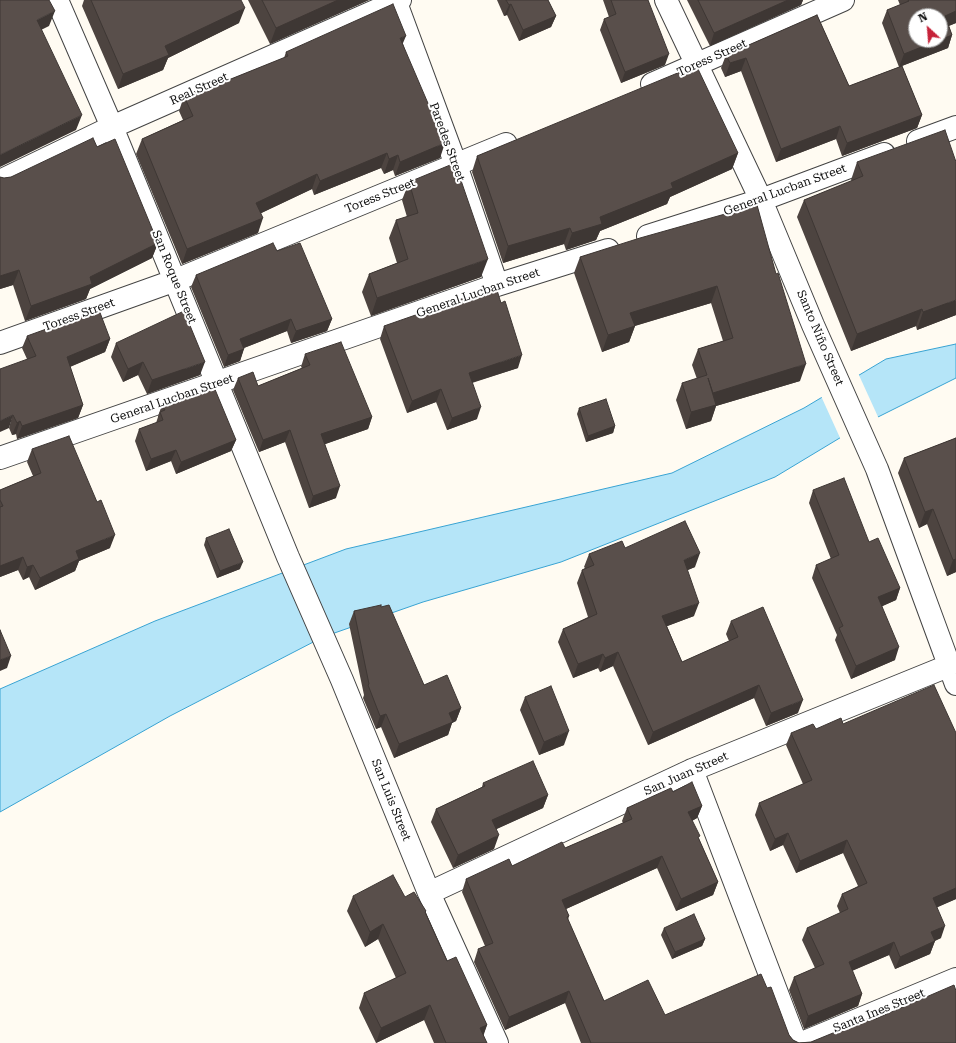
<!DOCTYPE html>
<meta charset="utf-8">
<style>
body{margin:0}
#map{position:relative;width:956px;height:1043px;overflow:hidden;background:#fffbf2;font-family:"Roboto Serif",serif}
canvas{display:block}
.north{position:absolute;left:908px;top:8px;width:40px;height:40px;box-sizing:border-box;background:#fff;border:1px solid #9f9f9f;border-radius:50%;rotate:334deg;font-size:11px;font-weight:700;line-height:16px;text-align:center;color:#101010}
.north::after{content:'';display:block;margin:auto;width:14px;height:18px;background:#c62239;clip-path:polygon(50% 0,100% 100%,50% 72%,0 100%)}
</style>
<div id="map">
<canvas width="956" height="1043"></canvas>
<div class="north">N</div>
</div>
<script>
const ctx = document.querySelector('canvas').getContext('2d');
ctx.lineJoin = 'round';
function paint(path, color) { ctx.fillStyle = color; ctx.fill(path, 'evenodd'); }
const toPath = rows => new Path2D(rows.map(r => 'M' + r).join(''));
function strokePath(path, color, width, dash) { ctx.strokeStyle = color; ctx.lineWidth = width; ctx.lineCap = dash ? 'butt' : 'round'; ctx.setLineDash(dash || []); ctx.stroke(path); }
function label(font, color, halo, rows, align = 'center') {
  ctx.font = font + ' "Roboto Serif",serif'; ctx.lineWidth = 4; ctx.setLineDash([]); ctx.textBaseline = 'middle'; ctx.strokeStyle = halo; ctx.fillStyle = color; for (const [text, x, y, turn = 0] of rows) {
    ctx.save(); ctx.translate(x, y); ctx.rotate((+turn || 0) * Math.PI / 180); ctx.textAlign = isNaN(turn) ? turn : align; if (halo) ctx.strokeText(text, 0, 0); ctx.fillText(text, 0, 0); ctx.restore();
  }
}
const water = toPath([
 [956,344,956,378,858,427,775,477,561,562,423,602,323,637,170,716,0,812,0,689,155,621,346,549,672,473,804,408,886,359,956,344]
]);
paint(water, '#b5e5f8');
strokePath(water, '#39a3d2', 1);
paint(toPath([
 [858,373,879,419,841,440,821,396]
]), '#fffbf2');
const minor = toPath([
 [57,0,112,127,288,557,342,680,429,893,497,1043],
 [395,0,456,165,497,285],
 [666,0,761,200,813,325,877,469,956,684],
 [652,84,843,0],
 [918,141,956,127],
 [0,181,112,127,400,0],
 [648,236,761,200,884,154],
 [0,343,176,280,506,144],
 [0,458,497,285,608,250],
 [692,770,796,1043],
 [429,893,692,770,948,666],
 [802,1043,956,979]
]);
strokePath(minor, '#434343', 24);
strokePath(minor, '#fff', 22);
paint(toPath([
 [84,0,241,0,239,23,168,58,163,70,118,89,82,6],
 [248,0,369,0,270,44],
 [497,0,548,0,556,16,551,27,519,41,507,15,504,16],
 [603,0,648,0,665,65,621,83,600,30,604,19,609,17],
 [687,0,803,0,801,5,710,46],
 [898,0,956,0,956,23,949,26,952,35,948,48,902,66,922,115,917,128,842,156,836,139,776,162,741,71,725,77,721,68,726,55,817,15,849,86,899,67,882,23,887,10,900,5],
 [403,44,440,158,395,176,393,170,384,174,381,168,314,195,312,189,261,213,258,233,182,264,136,154,142,139,183,120,179,111,184,96,216,85,284,58,286,52],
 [681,75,738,153,732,169,670,197,667,204,600,231,596,240,566,250,564,244,503,263,472,172,477,156],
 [97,147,158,243,152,258,90,289,86,299,25,321,13,285,0,289,0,177,4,178,11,177],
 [857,162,956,315,917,330,916,326,851,351,797,217,804,200,852,181,851,180],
 [409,182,481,277,371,316,362,292,369,274,397,263,389,238,396,220,407,217,402,200],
 [757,205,800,381,716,406,711,421,686,429,676,400,682,383,697,379,692,365,698,349,723,341,711,303,635,326,629,342,602,352,574,273,580,257],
 [277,251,332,319,327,331,291,343,287,331,244,348,240,361,224,367,191,287,196,275],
 [384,326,518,368,472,383,477,419,447,430,436,402,407,413,380,339],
 [27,336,110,339,105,352,70,367,83,405,78,418,17,439,16,434,12,435,9,428,27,359,22,348],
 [116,343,200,375,147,394,138,375,123,382,111,357],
 [305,354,372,417,368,429,325,444,336,498,309,508,285,442,259,452,233,390,238,378,258,386,302,368,301,367],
 [162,405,236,440,231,451,176,474,171,461,146,471,135,441,139,429,156,423,158,417,158,416],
 [579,408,615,426,613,433,586,442,577,414],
 [956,438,956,572,947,576,927,524,919,528,898,473,904,458],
 [32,449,110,548,79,561,75,571,35,590,29,577,23,580,18,570,0,577,0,490,33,476,27,462],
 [813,490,869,542,900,588,896,600,882,606,895,660,851,679,835,640,837,635,812,578,816,565,831,559,809,503],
 [206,538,240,569,217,578,204,545],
 [625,548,695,567,687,570,694,616,667,626,682,662,729,641,726,634,731,621,798,713,766,726,754,698,648,745,613,666,600,672,598,668,573,678,558,642,563,629,588,617,577,583,582,570,585,568,584,567,589,554],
 [381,607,424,685,461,708,456,721,452,723,448,735,394,758,381,727,376,729,363,698,364,695,349,624,354,611],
 [525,697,564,745,539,755,520,710],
 [843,724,956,733,956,899,937,907,941,938,935,941,930,954,895,969,889,955,852,971,862,994,858,1006,804,1029,789,990,794,977,815,968,802,940,807,928,840,913,837,906,842,894,858,886,843,853,796,873,783,845,770,851,755,815,759,803,803,784,786,745,791,733,816,729],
 [483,783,548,795,543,808,496,829,494,849,453,868,431,822,436,809,482,787],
 [673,792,702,806,697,818,692,821,699,839,718,882,713,895,676,911,657,868,566,909,569,916,568,920,604,1001,665,1015,767,988,789,1035,793,1040,799,1043,811,1042,873,1020,956,1043,581,1043,565,1003,505,1030,474,962,478,949,485,946,462,892,466,879,512,866,565,848,623,823,622,821,627,808],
 [353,896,405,897,426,911,426,913,447,961,487,1025,483,1035,487,1043,434,1043,424,1020,376,1043,359,1008,364,993,396,978,378,939,365,947,347,911],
 [664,928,705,939,702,946,672,959,661,935]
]), '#4d4440');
paint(toPath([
 [338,0,369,0,270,44,276,28],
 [788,0,803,0,801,5,710,46,714,33],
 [511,4,507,15,504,16,509,5],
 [245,8,239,23,168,58,163,70,118,89,123,74,165,46],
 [55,11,49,26,31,35,37,20],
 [956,11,956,23,940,29,945,16],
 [556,16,551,27,519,41,523,30],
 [952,35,948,48,899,67,904,54],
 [406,36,400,50,400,38],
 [669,54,665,65,621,83,625,72],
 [746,58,741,71,725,77,730,63],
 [82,115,76,130,0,167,0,155],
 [922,115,917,128,842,156,847,143],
 [840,126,836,139,776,162,781,149],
 [445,143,440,158,395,176,400,162],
 [387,153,381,168,314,195,320,181],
 [738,153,732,169,670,197,667,204,600,231,596,240,566,250,572,233,600,217,671,183],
 [398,155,393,170,384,174,389,159],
 [317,174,312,189,251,218,256,203],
 [263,218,258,233,182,264,187,249],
 [570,228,564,244,503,263,508,246],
 [158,243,152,258,90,289,86,299,25,321,31,306],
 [488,259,481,277,371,316,377,298],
 [19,270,13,285,0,289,0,276],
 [717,286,711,303,624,329,630,313],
 [956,300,956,315,917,330,923,312],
 [922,309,916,326,851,351,857,334],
 [291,319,287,331,236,351,240,339],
 [332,319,327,331,291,343,296,331],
 [635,326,629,342,602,352,608,335],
 [110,339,105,352,62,370,67,357],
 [244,349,240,361,224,367,228,355],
 [522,355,518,368,464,385,469,373],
 [143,362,138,375,123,382,128,369],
 [205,362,200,375,147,394,152,380],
 [806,364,800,381,716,406,711,421,686,429,691,412,713,393],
 [441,389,436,402,407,413,412,401],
 [83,405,78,418,17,439,22,426],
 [481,407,477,419,447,430,452,418],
 [13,415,9,428,0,432,0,421],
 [372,417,368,429,317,447,321,434],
 [20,421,16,434,12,435,17,423],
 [615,426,613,433,586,442,588,436],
 [290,430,285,442,259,452,263,440],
 [236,440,231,451,176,474,181,462],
 [176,450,171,461,146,471,151,459],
 [340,486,336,498,309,508,313,496],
 [933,509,927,524,919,528,925,512],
 [115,535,110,548,79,561,75,571,35,590,40,578,76,551],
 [700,553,695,567,679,574,684,560],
 [23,557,18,570,0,577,0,566],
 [956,559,956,572,947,576,953,560],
 [243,562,240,569,217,578,220,571],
 [33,565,29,577,23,580,27,567],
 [900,588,896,600,874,610,878,597],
 [699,603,694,616,657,630,662,616],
 [899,647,895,660,851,679,856,666],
 [618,652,613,666,600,672,605,658],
 [603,654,598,668,573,678,578,664],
 [11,656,7,668,0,671,0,660],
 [759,685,754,698,648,745,653,732],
 [803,700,798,713,766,726,771,713],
 [461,708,456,721,452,723,448,735,394,758,399,744,449,713],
 [386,714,381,727,376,729,380,716],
 [569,731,564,745,539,755,544,742],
 [548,795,543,808,488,833,492,820],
 [702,806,697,818,684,825,688,812],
 [788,833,783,845,770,851,775,839],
 [499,835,494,849,453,868,458,855],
 [847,840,843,853,796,873,800,861],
 [662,856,657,868,557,913,562,900],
 [718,882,713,895,676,911,681,899],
 [956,888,956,899,929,911,933,898],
 [383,924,378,939,365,947,370,932],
 [945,926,941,938,926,944,931,932],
 [705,939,702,946,672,959,675,952],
 [935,941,930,954,895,969,900,957],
 [894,942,889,955,844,974,849,962],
 [569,991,565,1003,505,1030,509,1017],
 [862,994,858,1006,804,1029,808,1016],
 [430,1005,424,1020,376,1043,381,1028],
 [487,1025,482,1040,480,1028]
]), '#3e3734');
const building = toPath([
 [0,0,49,0,55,11,37,20,82,115,0,155,0,0],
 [91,0,241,0,245,8,165,46,169,55,123,74,91,0],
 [262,0,338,0,276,28,262,0],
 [506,0,548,0,556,16,523,30,511,4,509,5,506,0],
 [611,0,648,0,669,54,625,72,604,19,616,14,611,0],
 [698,0,788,0,714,33,698,0],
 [908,0,956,0,956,11,945,16,952,35,940,40,940,16,916,16,916,40,939,40,904,54,887,10,909,1,908,0],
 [393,4,406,36,400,38,445,143,400,162,398,155,389,159,387,153,320,181,317,174,256,203,263,218,187,249,142,139,193,116,184,96,215,83,216,85,288,56,286,52,393,4],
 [817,15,849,86,902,66,922,115,847,143,840,126,781,149,746,58,730,63,726,55,817,15],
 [698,69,738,153,671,183,673,188,600,217,602,224,572,233,570,228,508,246,477,156,680,72,681,75,698,69],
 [945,130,956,162,956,300,923,312,922,309,857,334,804,200,863,176,857,162,945,130],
 [93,138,97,147,115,139,158,243,90,277,92,284,31,306,19,270,0,276,0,177,4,178,11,177,93,138],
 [455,163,488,259,377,298,369,274,408,259,396,220,418,213,409,182,455,163],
 [757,205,776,274,778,273,806,364,713,393,708,378,716,405,691,412,682,383,707,375,698,349,733,338,717,286,630,313,635,326,608,335,580,257,640,238,757,205],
 [273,243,277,251,300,243,332,319,296,331,291,319,240,339,244,349,228,355,196,275,273,243],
 [496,287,501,303,505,301,522,355,469,373,481,407,452,418,441,389,412,401,384,326,496,287],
 [99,310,110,339,67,357,83,405,22,426,20,421,17,423,13,415,0,421,0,369,36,356,27,336,99,310],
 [184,311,205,362,152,380,143,362,128,369,116,343,184,311],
 [341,342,372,417,321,434,340,486,313,496,290,430,263,440,238,378,253,372,258,386,310,365,305,354,341,342],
 [214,387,236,440,181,462,176,450,151,459,139,429,163,420,160,412,165,410,162,405,214,387],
 [606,399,615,426,588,436,579,408,606,399],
 [69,436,97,502,101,500,115,535,76,551,79,559,40,578,33,565,27,567,23,557,0,566,0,507,3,506,0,500,0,490,41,473,32,449,69,436],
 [956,438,956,559,953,560,933,509,925,512,904,458,956,438],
 [844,478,869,542,878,538,900,588,878,597,899,647,856,666,839,628,843,626,816,565,839,555,813,490,844,478],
 [685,521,700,553,684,560,699,603,662,616,682,662,738,637,731,621,763,607,803,700,771,713,759,685,653,732,618,652,605,658,603,654,578,664,563,629,597,614,582,570,594,565,589,554,622,541,625,548,685,521],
 [229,529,243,562,220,571,206,538,229,529],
 [381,605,381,607,389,605,424,685,447,675,461,708,449,713,453,722,399,744,386,714,380,716,368,685,369,684,354,611,381,605],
 [0,630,11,656,0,660,0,630],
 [934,685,956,733,956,888,933,898,945,926,931,932,935,941,900,957,894,942,849,962,862,994,808,1016,794,977,824,964,807,928,848,909,842,894,867,883,847,840,800,861,788,833,775,839,759,803,812,780,791,733,813,724,816,729,841,718,843,724,934,685],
 [551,686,569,731,544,742,525,697,551,686],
 [533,761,548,795,492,820,499,835,458,855,436,809,485,786,483,783,533,761],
 [692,782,702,806,688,812,700,836,698,837,718,882,681,899,662,856,562,900,569,916,567,917,604,1001,648,980,665,1015,761,974,767,988,771,987,789,1035,793,1040,799,1043,811,1042,872,1017,873,1020,954,985,956,991,956,1043,590,1043,591,1043,569,991,509,1017,478,949,493,943,466,879,509,859,512,866,562,842,565,848,632,819,627,808,671,788,673,792,692,782],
 [393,875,405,897,414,892,426,911,425,912,447,961,456,957,487,1025,480,1028,487,1043,446,1043,430,1005,381,1028,364,993,406,973,383,924,370,932,353,896,393,875],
 [694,914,705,939,675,952,664,928,694,914]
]);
paint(building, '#594f4b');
strokePath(building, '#3e3734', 1);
label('12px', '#101010', '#fff', [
 ["Toress Street",712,58,-24],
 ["Real Street",199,89,-24],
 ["Paredes Street",447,142,70],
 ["General Lucban Street",785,190,-20],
 ["Toress Street",380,196,-22],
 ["San Roque Street",174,277,68],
 ["General Lucban Street",478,293,-19],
 ["Toress Street",79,315,-20],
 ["Santo Niño Street",820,338,67],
 ["General Lucban Street",172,399,-19],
 ["San Juan Street",686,774,-24],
 ["San Luis Street",391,800,68],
 ["Santa Ines Street",879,1011,-22]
]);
</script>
